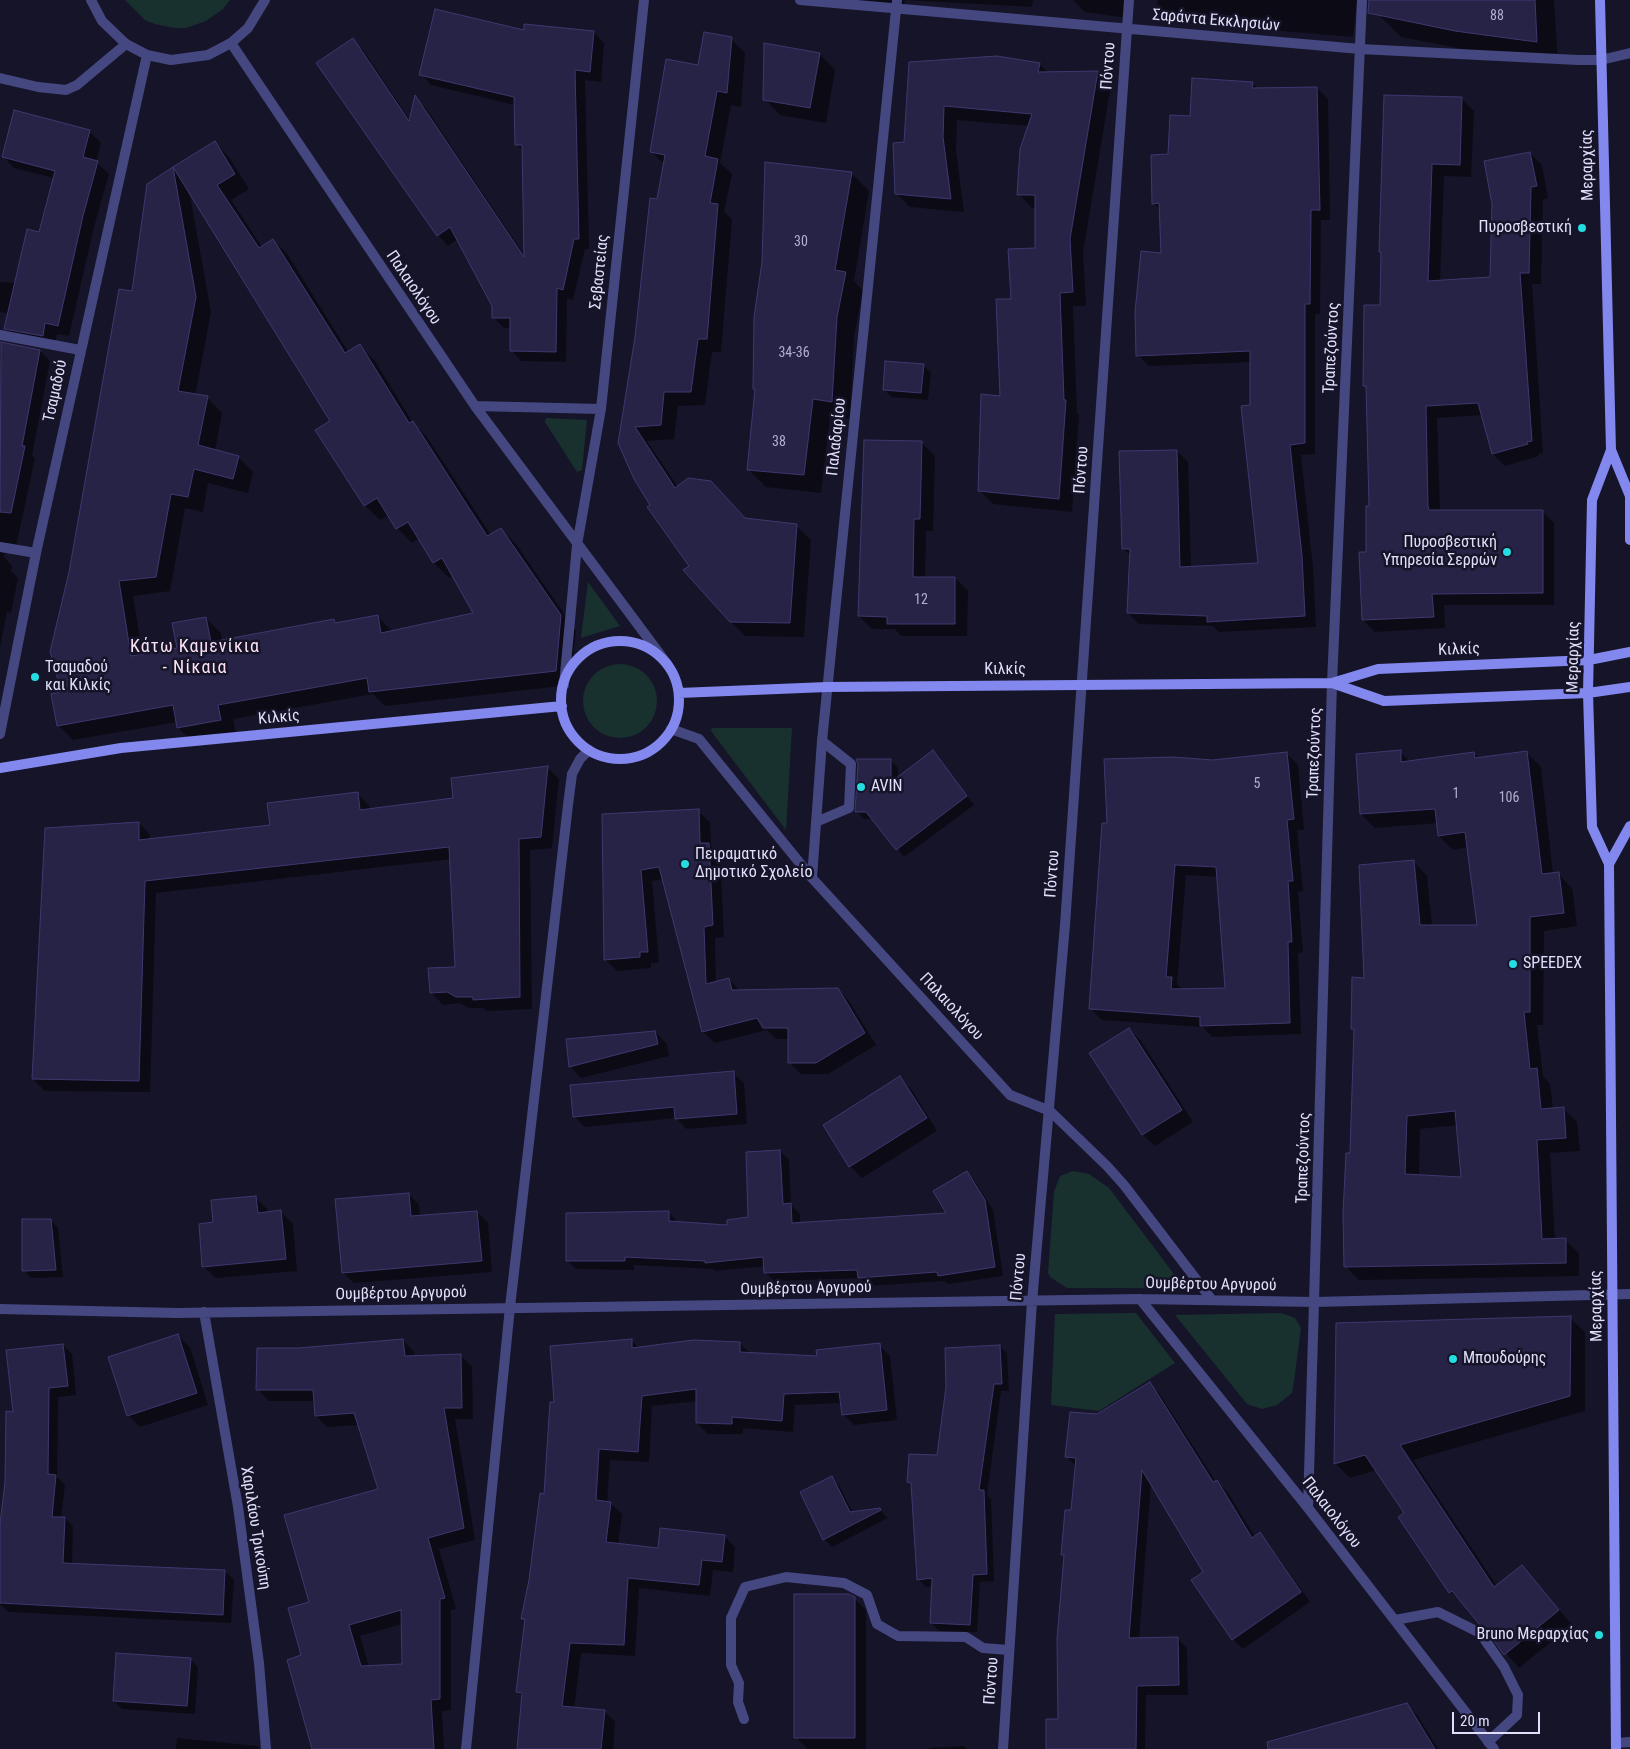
<!DOCTYPE html>
<meta charset="utf-8">
<style>
body{margin:0}
#map{position:relative;width:1630px;height:1749px;overflow:hidden;background:#161428;font-family:"Roboto Condensed",sans-serif}
canvas{display:block}
.scale{position:absolute;left:1452px;top:1712px;width:88px;height:22px;box-sizing:border-box;border:2px solid #e1dffb;border-top:0;padding-left:6px;font-size:15px;line-height:18px;white-space:nowrap;color:#e1dffb;-webkit-text-stroke:4px #161428;paint-order:stroke}
</style>
<div id="map">
<canvas width="1630" height="1749"></canvas>
<div class="scale">20 m</div>
</div>
<script>
const ctx = document.querySelector('canvas').getContext('2d');
ctx.lineJoin = 'round';
function paint(path, color) { ctx.fillStyle = color; ctx.fill(path, 'evenodd'); }
const toPath = rows => new Path2D(rows.map(r => 'M' + r).join(''));
function strokePath(path, color, width, dash) { ctx.strokeStyle = color; ctx.lineWidth = width; ctx.lineCap = dash ? 'butt' : 'round'; ctx.setLineDash(dash || []); ctx.stroke(path); }
function label(font, color, halo, rows, align = 'center') {
  ctx.font = font + ' "Roboto Condensed",sans-serif'; ctx.lineWidth = 5; ctx.setLineDash([]); ctx.textBaseline = 'middle'; ctx.strokeStyle = halo; ctx.fillStyle = color; for (const [text, x, y, turn = 0] of rows) {
    ctx.save(); ctx.translate(x, y); ctx.rotate((+turn || 0) * Math.PI / 180); ctx.textAlign = isNaN(turn) ? turn : align; if (halo) ctx.strokeText(text, 0, 0); ctx.fillText(text, 0, 0); ctx.restore();
  }
}
paint(toPath([
 [125,0,230,0,223,9,206,21,186,28,175,28,155,24,145,20],
 [546,418,587,420,582,470,577,472,545,422],
 [588,582,620,626,581,638],
 '583 701a37 37 0 1 1 74 0a37 37 0 1 1-74 0Z',
 [712,728,792,728,786,830,711,731],
 [1073,1171,1089,1174,1109,1188,1180,1282,1176,1288,1067,1288,1050,1277,1048,1273,1054,1192,1060,1176],
 [1136,1313,1175,1363,1099,1411,1051,1405,1055,1314],
 [1281,1313,1295,1318,1301,1328,1295,1374,1292,1393,1277,1405,1262,1409,1247,1404,1175,1315]
]), '#18312f');
paint(toPath([
 [821,0,1033,0,1032,7,905,0,903,10],
 [1073,0,1128,0,1127,18,1085,12],
 [1157,0,1357,0,1353,37,1175,22,1157,4],
 [1383,0,1554,0,1558,63,1478,52,1401,37,1379,15],
 [525,31,594,32,604,43,601,82,585,80,589,249,585,249,573,300,567,298,566,362,521,361,511,350,511,328,504,328,493,317,493,306,458,239,448,246,438,235,352,40,363,50,410,120,415,98,425,107,525,256,524,152,516,144,515,105,431,85,421,74],
 [731,39,745,53,741,107,731,105,720,163,732,174,724,212,732,219,721,352,712,352,705,405,678,406,674,439,647,441,678,487,746,520,796,526,811,540,804,637,745,636,731,622,651,506,619,442,664,164,651,151,699,66],
 [820,54,835,70,826,123,780,115,765,99],
 [910,63,1039,64,1049,73,1097,72,1111,85,1083,253,1086,306,1073,306,1077,413,1079,415,1072,512,993,504,979,490,1002,397,1012,300,1037,249,1037,208,1032,208,1019,194,1029,126,957,120,956,152,964,212,910,207,896,193,905,143],
 [1252,83,1258,89,1317,88,1328,99,1330,220,1321,220,1320,314,1315,314,1315,454,1301,455,1313,568,1316,627,1219,632,1213,626,1139,624,1128,613,1131,556,1123,549,1177,451,1188,462,1191,568,1259,564,1251,406,1252,362,1149,366,1138,355,1162,255,1160,210,1154,203,1169,155,1191,118],
 [1462,99,1474,111,1471,177,1444,176,1440,281,1491,278,1530,153,1542,165,1548,198,1543,199,1541,284,1532,284,1543,453,1538,454,1539,456,1505,466,1493,454,1483,415,1437,418,1440,511,1542,511,1554,523,1554,605,1444,605,1445,628,1375,632,1363,620,1370,508,1367,388,1365,385,1382,306,1382,253,1380,251],
 [89,131,101,143,96,162,109,174,94,227,69,336,57,334,54,347,17,340,5,328,9,313,0,312,0,282,15,283,40,233,54,178,14,168,3,156],
 [215,143,229,157,249,189,231,200,262,247,273,240,288,255,349,353,360,346,375,361,413,423,427,437,491,535,501,529,516,544,576,631,570,685,385,706,373,694,233,719,236,735,193,742,178,728,177,722,73,740,58,725,61,693,133,293,173,169,177,173],
 [189,190,332,421,365,506,380,520,389,515,397,528,412,543,419,538,434,563,449,578,453,575,475,614,393,632,377,616,337,624,334,621,222,641,221,633,206,618,178,649,143,656,133,596,170,591,185,508,203,512,208,483,248,493,253,472,238,457,215,451,222,413,207,398,195,396,211,312],
 [852,174,869,191,854,281,863,291,854,336,850,419,830,416,821,493,766,487,748,469,756,391,754,388],
 [2,344,40,351,50,361,32,456,35,458,15,551,8,551,3,556,12,566,11,571,18,578,11,613,7,612,0,647,0,352],
 [923,365,931,373,928,400,892,397,884,390],
 [922,443,935,456,933,531,926,531,925,578,955,578,968,591,967,636,901,636,895,629,872,629,859,616],
 [933,752,974,805,904,857,874,819,864,819,856,811,890,760,898,768,898,778],
 [1400,752,1410,762,1474,753,1479,758,1527,753,1541,767,1553,874,1558,874,1572,888,1577,926,1544,931,1543,1025,1537,1025,1543,1076,1550,1084,1553,1109,1563,1108,1577,1122,1580,1151,1550,1153,1555,1240,1565,1240,1579,1253,1579,1276,1359,1280,1345,1266,1352,1155,1355,1032,1352,1028,1366,979,1414,862,1427,876,1432,926,1478,926,1469,847,1453,850,1439,836,1438,823,1375,828,1361,814],
 [1458,1125,1462,1178,1419,1176,1420,1129],
 [1287,754,1298,765,1304,830,1297,830,1303,891,1298,892,1303,952,1298,953,1301,1034,1212,1037,1203,1027,1102,1020,1091,1009,1213,762],
 [1186,875,1218,877,1226,989,1183,990,1177,984],
 [547,767,559,779,552,848,530,850,532,1009,487,1011,483,1008,469,1008,459,1003,443,1005,432,993,456,968,451,859,156,893,150,1092,45,1091,33,1079,139,823,150,835,150,840,272,826,357,793,369,805,370,810,455,799],
 [698,811,710,822,711,846,720,855,724,937,715,938,716,983,729,979,740,991,838,989,849,1001,876,1045,828,1074,801,1074,789,1062,790,1039,776,1039,767,1030,715,1043,703,1032,664,879,652,881,659,963,651,963,651,968,617,971,605,959,603,815],
 [1129,1029,1141,1041,1193,1122,1155,1146,1143,1135,1091,1054],
 [655,1032,667,1044,669,1056,581,1078,570,1066],
 [733,1073,744,1083,747,1124,687,1129,676,1118,585,1127,575,1117],
 [900,1078,912,1090,937,1131,862,1178,850,1166,825,1125],
 [780,1151,789,1160,791,1205,800,1214,800,1224,948,1214,966,1172,975,1181,993,1210,1003,1276,948,1284,944,1281,868,1286,861,1278,774,1281,765,1272,765,1266,715,1271,713,1269,634,1265,634,1270,576,1269,567,1260,669,1212,678,1223,729,1226,750,1218],
 [409,1194,419,1205,420,1217,477,1212,488,1223,492,1272,354,1283,343,1273],
 [256,1198,268,1210,268,1213,281,1212,293,1224,297,1271,216,1278,204,1267,215,1223],
 [50,1220,58,1228,63,1277,31,1278,24,1270],
 [1570,1318,1585,1332,1585,1411,1413,1460,1497,1586,1522,1566,1572,1625,1519,1668,1466,1606,1450,1592,1406,1514,1377,1470,1350,1478,1335,1463],
 [178,1336,190,1347,208,1405,140,1427,128,1415],
 [403,1340,414,1352,415,1357,460,1355,472,1367,473,1419,455,1419,475,1540,439,1549,456,1609,451,1610,451,1710,442,1711,444,1749,313,1749,302,1656,310,1603,379,1489,359,1425,327,1427,316,1416,315,1401,269,1401,258,1389,299,1349],
 [402,1624,403,1665,369,1667,360,1636],
 [631,1340,639,1348,739,1343,750,1353,818,1357,879,1345,890,1356,897,1420,854,1425,843,1414,842,1403,795,1405,793,1432,743,1428,743,1434,708,1434,697,1423,697,1401,652,1406,649,1462,610,1460,607,1503,610,1503,622,1514,618,1545,659,1549,724,1536,735,1547,733,1572,713,1570,710,1596,639,1588,635,1656,581,1653,574,1709,604,1711,615,1722,613,1749,518,1749,523,1697,518,1692,526,1622,523,1618,545,1495,556,1404],
 [63,1345,72,1354,76,1395,58,1397,57,1477,65,1485,61,1518,65,1518,73,1527,72,1565,225,1571,234,1580,231,1623,8,1612,0,1604,0,1517,2,1517,15,1413],
 [1000,1346,1007,1354,1009,1391,1001,1391,987,1495,991,1499,994,1581,980,1582,977,1632,939,1631,931,1623,933,1586,926,1587,918,1579,912,1486,908,1482,939,1457],
 [1150,1384,1159,1393,1216,1482,1227,1491,1255,1537,1259,1534,1269,1544,1310,1602,1243,1649,1233,1639,1192,1580,1205,1572,1151,1483,1139,1639,1177,1638,1187,1648,1188,1695,1146,1695,1145,1749,1047,1749,1059,1720,1065,1557,1062,1555,1072,1512,1077,1467,1067,1457,1097,1416],
 [831,1478,839,1485,853,1513,880,1510,888,1518,832,1547,824,1539],
 [854,1598,866,1610,866,1749,807,1749,796,1737],
 [190,1659,198,1667,195,1714,122,1709,114,1701],
 [1406,1704,1418,1716,1438,1749,1309,1749],
 [177,1738,258,1746,260,1749,176,1749],
 [964,1746,967,1749,929,1749,929,1748]
]), '#0007');
const building = toPath([
 [1369,0,1535,0,1537,42,1455,31,1368,13,1369,0],
 [435,9,524,30,524,24,594,31,590,72,575,70,579,239,574,239,563,290,557,288,556,352,510,351,510,318,492,318,492,306,450,227,437,236,316,63,353,38,409,121,415,95,524,257,522,145,515,145,514,97,419,75,435,9],
 [704,32,732,37,727,93,717,91,705,156,718,159,710,203,718,204,707,339,698,339,691,392,664,392,661,425,635,427,675,488,688,478,711,481,745,518,797,524,790,623,730,622,683,570,689,566,647,507,650,505,634,479,618,443,635,337,650,198,657,199,665,155,650,152,666,59,698,65,704,32],
 [764,43,820,53,810,108,763,100,764,43],
 [997,56,1040,63,1038,72,1098,71,1070,239,1073,292,1060,293,1064,400,1066,400,1059,499,978,491,981,394,1000,396,996,299,1011,299,1008,249,1035,248,1035,195,1017,195,1020,149,1032,114,944,106,943,137,951,199,895,194,893,143,904,142,909,62,997,56],
 [1192,78,1253,82,1252,88,1317,87,1320,210,1311,210,1310,304,1305,304,1305,443,1290,445,1302,556,1305,616,1207,622,1207,616,1127,613,1130,549,1122,549,1119,451,1177,450,1180,567,1258,563,1241,406,1250,405,1250,351,1136,356,1135,312,1141,251,1161,253,1159,203,1152,204,1151,155,1168,154,1170,115,1190,116,1192,78],
 [1384,95,1462,97,1460,165,1432,164,1428,281,1490,277,1492,204,1484,161,1530,152,1537,186,1531,187,1529,273,1520,273,1532,441,1527,442,1528,444,1492,454,1478,403,1426,406,1428,506,1429,510,1543,510,1543,593,1432,594,1434,617,1362,620,1359,552,1366,552,1366,506,1369,506,1366,386,1363,386,1364,305,1380,305,1381,252,1379,252,1384,95],
 [14,110,90,130,83,157,98,161,83,216,58,326,45,323,43,336,4,329,27,229,39,232,55,171,2,157,14,110],
 [215,141,235,174,217,185,259,248,273,239,345,353,360,344,409,423,413,421,487,536,501,528,561,615,556,671,369,692,367,678,218,705,221,720,177,728,173,705,57,726,51,694,60,692,55,666,50,652,69,572,119,289,132,291,147,184,173,167,196,297,178,391,208,396,198,445,239,456,233,479,194,469,188,497,171,494,156,577,119,581,131,656,177,648,172,623,206,617,211,642,334,619,335,623,378,615,381,633,473,613,442,558,433,563,408,522,396,529,377,498,364,506,315,430,330,421,173,167,215,141],
 [765,162,852,172,835,270,846,272,837,317,832,402,813,399,804,475,747,470,755,389,753,389,754,317,762,262,765,162],
 [1,342,40,350,22,446,25,446,11,513,0,512,1,342],
 [885,361,924,364,921,393,883,390,885,361],
 [864,440,922,441,920,519,914,519,913,577,955,577,955,624,887,624,887,617,858,616,864,440],
 [933,750,967,796,896,850,866,812,855,812,858,764,856,759,891,759,891,782,933,750],
 [1401,750,1401,762,1474,752,1475,758,1527,751,1542,874,1559,872,1564,913,1530,917,1530,1012,1524,1012,1530,1069,1537,1068,1541,1109,1564,1107,1566,1138,1537,1140,1542,1239,1566,1238,1566,1263,1344,1267,1343,1213,1346,1153,1350,1153,1354,1029,1351,1029,1352,977,1364,978,1359,865,1414,860,1420,925,1477,925,1465,832,1438,836,1435,809,1360,814,1356,754,1401,750],
 [1455,1111,1461,1177,1405,1174,1407,1116,1455,1111],
 [1287,752,1294,819,1287,820,1293,881,1288,881,1292,942,1288,942,1290,1023,1200,1026,1200,1017,1089,1009,1102,823,1107,823,1104,759,1173,757,1213,760,1287,752],
 [1175,865,1216,867,1225,988,1171,989,1172,977,1166,977,1175,865],
 [548,766,541,837,519,839,520,997,473,1000,473,997,456,997,447,992,430,993,428,968,455,967,449,847,145,881,139,1081,32,1079,45,828,139,822,139,840,270,825,267,803,358,792,360,810,453,798,451,778,548,766],
 [699,809,700,843,709,843,713,925,704,927,706,984,729,978,732,990,838,988,865,1033,816,1063,788,1063,788,1028,763,1028,757,1018,702,1032,659,867,641,870,648,952,640,952,640,957,604,960,602,814,699,809],
 [1129,1028,1182,1110,1142,1135,1089,1053,1129,1028],
 [655,1031,658,1044,569,1067,566,1039,655,1031],
 [734,1071,737,1114,675,1119,674,1107,573,1117,570,1085,734,1071],
 [900,1076,927,1118,849,1167,823,1125,900,1076],
 [780,1150,783,1204,791,1203,792,1223,946,1213,933,1191,967,1171,985,1200,995,1267,938,1276,937,1272,858,1278,857,1270,764,1273,763,1257,705,1263,705,1261,625,1257,625,1261,566,1261,566,1213,669,1211,669,1221,727,1225,727,1220,748,1217,746,1152,780,1150],
 [409,1193,411,1216,477,1211,482,1261,342,1273,335,1199,409,1193],
 [256,1196,258,1213,281,1210,286,1259,202,1267,199,1224,213,1222,211,1200,256,1196],
 [22,1219,51,1219,56,1270,22,1271,22,1219],
 [1571,1316,1570,1396,1400,1445,1494,1587,1522,1565,1559,1610,1504,1655,1486,1629,1480,1625,1452,1591,1449,1593,1398,1517,1404,1513,1365,1455,1334,1464,1336,1323,1571,1316],
 [178,1334,197,1393,127,1416,108,1357,178,1334],
 [403,1339,405,1356,461,1354,462,1408,444,1408,464,1528,428,1538,445,1598,440,1599,440,1699,431,1700,434,1749,312,1749,287,1660,301,1655,288,1608,309,1602,284,1515,378,1489,354,1413,315,1416,313,1390,256,1390,257,1348,299,1348,403,1339],
 [401,1610,402,1664,361,1666,349,1625,401,1610],
 [632,1339,632,1348,693,1340,740,1342,740,1352,817,1356,816,1350,880,1343,887,1410,842,1415,839,1392,784,1394,782,1421,732,1417,732,1424,696,1423,696,1389,642,1396,638,1452,599,1449,596,1500,611,1502,606,1542,658,1548,660,1528,725,1535,722,1562,702,1560,699,1585,628,1578,624,1645,570,1643,562,1706,605,1710,601,1749,517,1749,522,1693,516,1692,525,1619,521,1619,529,1580,540,1493,544,1494,550,1402,554,1402,550,1346,632,1339],
 [63,1344,68,1386,49,1388,48,1474,56,1475,52,1517,65,1517,63,1563,225,1570,223,1615,0,1603,0,1524,5,1482,6,1411,13,1412,6,1350,63,1344],
 [1000,1345,1002,1384,994,1384,979,1490,984,1490,987,1574,973,1575,970,1625,930,1623,932,1578,917,1580,911,1483,907,1482,909,1454,937,1455,946,1387,945,1348,1000,1345],
 [1150,1382,1213,1482,1217,1480,1252,1538,1260,1532,1301,1592,1232,1640,1191,1580,1203,1572,1142,1470,1129,1638,1178,1637,1179,1685,1137,1686,1136,1749,1046,1749,1046,1719,1058,1719,1057,1639,1064,1555,1061,1555,1065,1510,1071,1510,1076,1458,1065,1457,1070,1412,1097,1414,1150,1382],
 [832,1476,850,1512,880,1508,881,1510,823,1540,800,1492,832,1476],
 [794,1594,849,1594,855,1597,855,1738,794,1738,794,1594],
 [116,1653,191,1658,187,1706,113,1701,116,1653],
 [1407,1703,1435,1749,1268,1749,1267,1742,1407,1703]
]);
paint(building, '#272347');
strokePath(building, '#3f386f', 1);
strokePath(toPath([
 [816,822,849,808,851,764,822,741],
 [1395,1620,1438,1612,1480,1633,1504,1667,1518,1695,1517,1715,1488,1742],
 [744,1719,738,1702,739,1683,731,1665,731,1618,745,1587,786,1577,844,1583,867,1595,877,1624,898,1636,966,1637,983,1648,1009,1650]
]), '#454781', 10);
strokePath(toPath([
 [800,0,1360,49,1578,60,1601,60,1630,53],
 [231,43,475,406,668,665],
 [0,78,38,87,66,90,77,85,126,44],
 [0,335,80,350],
 [475,406,601,409],
 [0,547,36,553],
 [564,685,577,545,601,409,644,0],
 [671,729,699,739,812,878,1010,1095,1050,1111,1107,1166,1124,1185,1212,1300],
 [812,878,822,741,897,0],
 [1140,1299,1308,1508,1494,1749],
 [0,1309,177,1313,1140,1299,1315,1302,1630,1294],
 [204,1312,238,1507,259,1663,266,1749],
 [1308,1508,1332,683,1362,0],
 [466,1749,510,1307,568,805,572,774,580,759,589,750],
 [1003,1749,1032,1302,1065,925,1129,0]
]), '#454781', 10);
strokePath(toPath([
 [91,0,102,21,126,44,147,55,171,60,208,55,231,43,248,28,265,0],
 [0,734,36,553,147,55],
 [1616,1743,1630,1742]
]), '#454781', 10);
strokePath(toPath([
 [1600,0,1611,450,1630,496,1630,540],
 [1611,450,1592,500,1588,693,1592,827,1609,864,1616,1749],
 '561 700a59 59 0 1 1 118 0a59 59 0 1 1-118 0Z',
 [1332,683,1384,701,1588,693,1630,687],
 [679,693,827,687,1332,683,1378,669,1589,660,1630,652],
 [0,768,121,748,562,706],
 [1609,864,1630,826]
]), '#8388ee', 10);
for (const [x, y, r, color] of [
 [1582,228,5,"#24dce2"],
 [1507,552,5,"#24dce2"],
 [35,677,5,"#24dce2"],
 [861,787,5,"#24dce2"],
 [685,864,5,"#24dce2"],
 [1513,964,5,"#24dce2"],
 [1453,1359,5,"#24dce2"],
 [1599,1635,5,"#24dce2"]
]) { const dot = new Path2D(); dot.arc(x, y, r, 0, 2 * Math.PI); ctx.fillStyle = color; ctx.fill(dot); strokePath(dot, '#161428', 2); }
label('14px', '#b2b0ce', null, [
 ["88",1497,16],
 ["30",801,242],
 ["34-36",794,353],
 ["38",779,442],
 ["12",921,600],
 ["5",1257,784],
 ["1",1456,794],
 ["106",1509,798]
]);
label('16px', '#e1dffb', '#161428', [
 ["Σαράντα Εκκλησιών",1216,21,5],
 ["Πόντου",1109,66,-86],
 ["Μεραρχίας",1588,165,-91],
 ["Σεβαστείας",600,272,-84],
 ["Παλαιολόγου",413,288,56],
 ["Τραπεζούντος",1332,348,-87],
 ["Τσαμαδού",56,391,-78],
 ["Παλαδαρίου",837,437,-84],
 ["Πόντου",1082,470,-86],
 ["Κιλκίς",1459,650,-2],
 ["Μεραρχίας",1574,657,-89],
 ["Κιλκίς",1005,670],
 ["Κιλκίς",279,718,-5],
 ["Τραπεζούντος",1315,753,-88],
 ["Πόντου",1053,874,-86],
 ["Παλαιολόγου",951,1007,47],
 ["Τραπεζούντος",1304,1158,-88],
 ["Πόντου",1019,1277,-85],
 ["Ουμβέρτου Αργυρού",1211,1285,1],
 ["Ουμβέρτου Αργυρού",806,1289,-1],
 ["Ουμβέρτου Αργυρού",401,1294,-1],
 ["Μεραρχίας",1597,1306,-91],
 ["Παλαιολόγου",1331,1513,52],
 ["Χαριλάου Τρικούπη",255,1528,81],
 ["Πόντου",992,1681,-86]
]);
label('16px', '#e1dffb', '#161428', [
 ["Πυροσβεστική",1572,228,"right"],
 ["Πυροσβεστική",1497,543,"right"],
 ["Υπηρεσία Σερρών",1497,561,"right"],
 ["Τσαμαδού",45,668],
 ["και Κιλκίς",45,686],
 ["AVIN",871,787],
 ["Πειραματικό",695,855],
 ["Δημοτικό Σχολείο",695,873],
 ["SPEEDEX",1523,964],
 ["Μπουδούρης",1463,1359],
 ["Bruno Μεραρχίας",1589,1635,"right"]
], 'left');
ctx.letterSpacing = '1px';
label('18px', '#fbe1f3', '#161428', [
 ["Κάτω Καμενίκια",195,647],
 ["- Νίκαια",195,668]
]);
ctx.letterSpacing = '0px';
</script>
